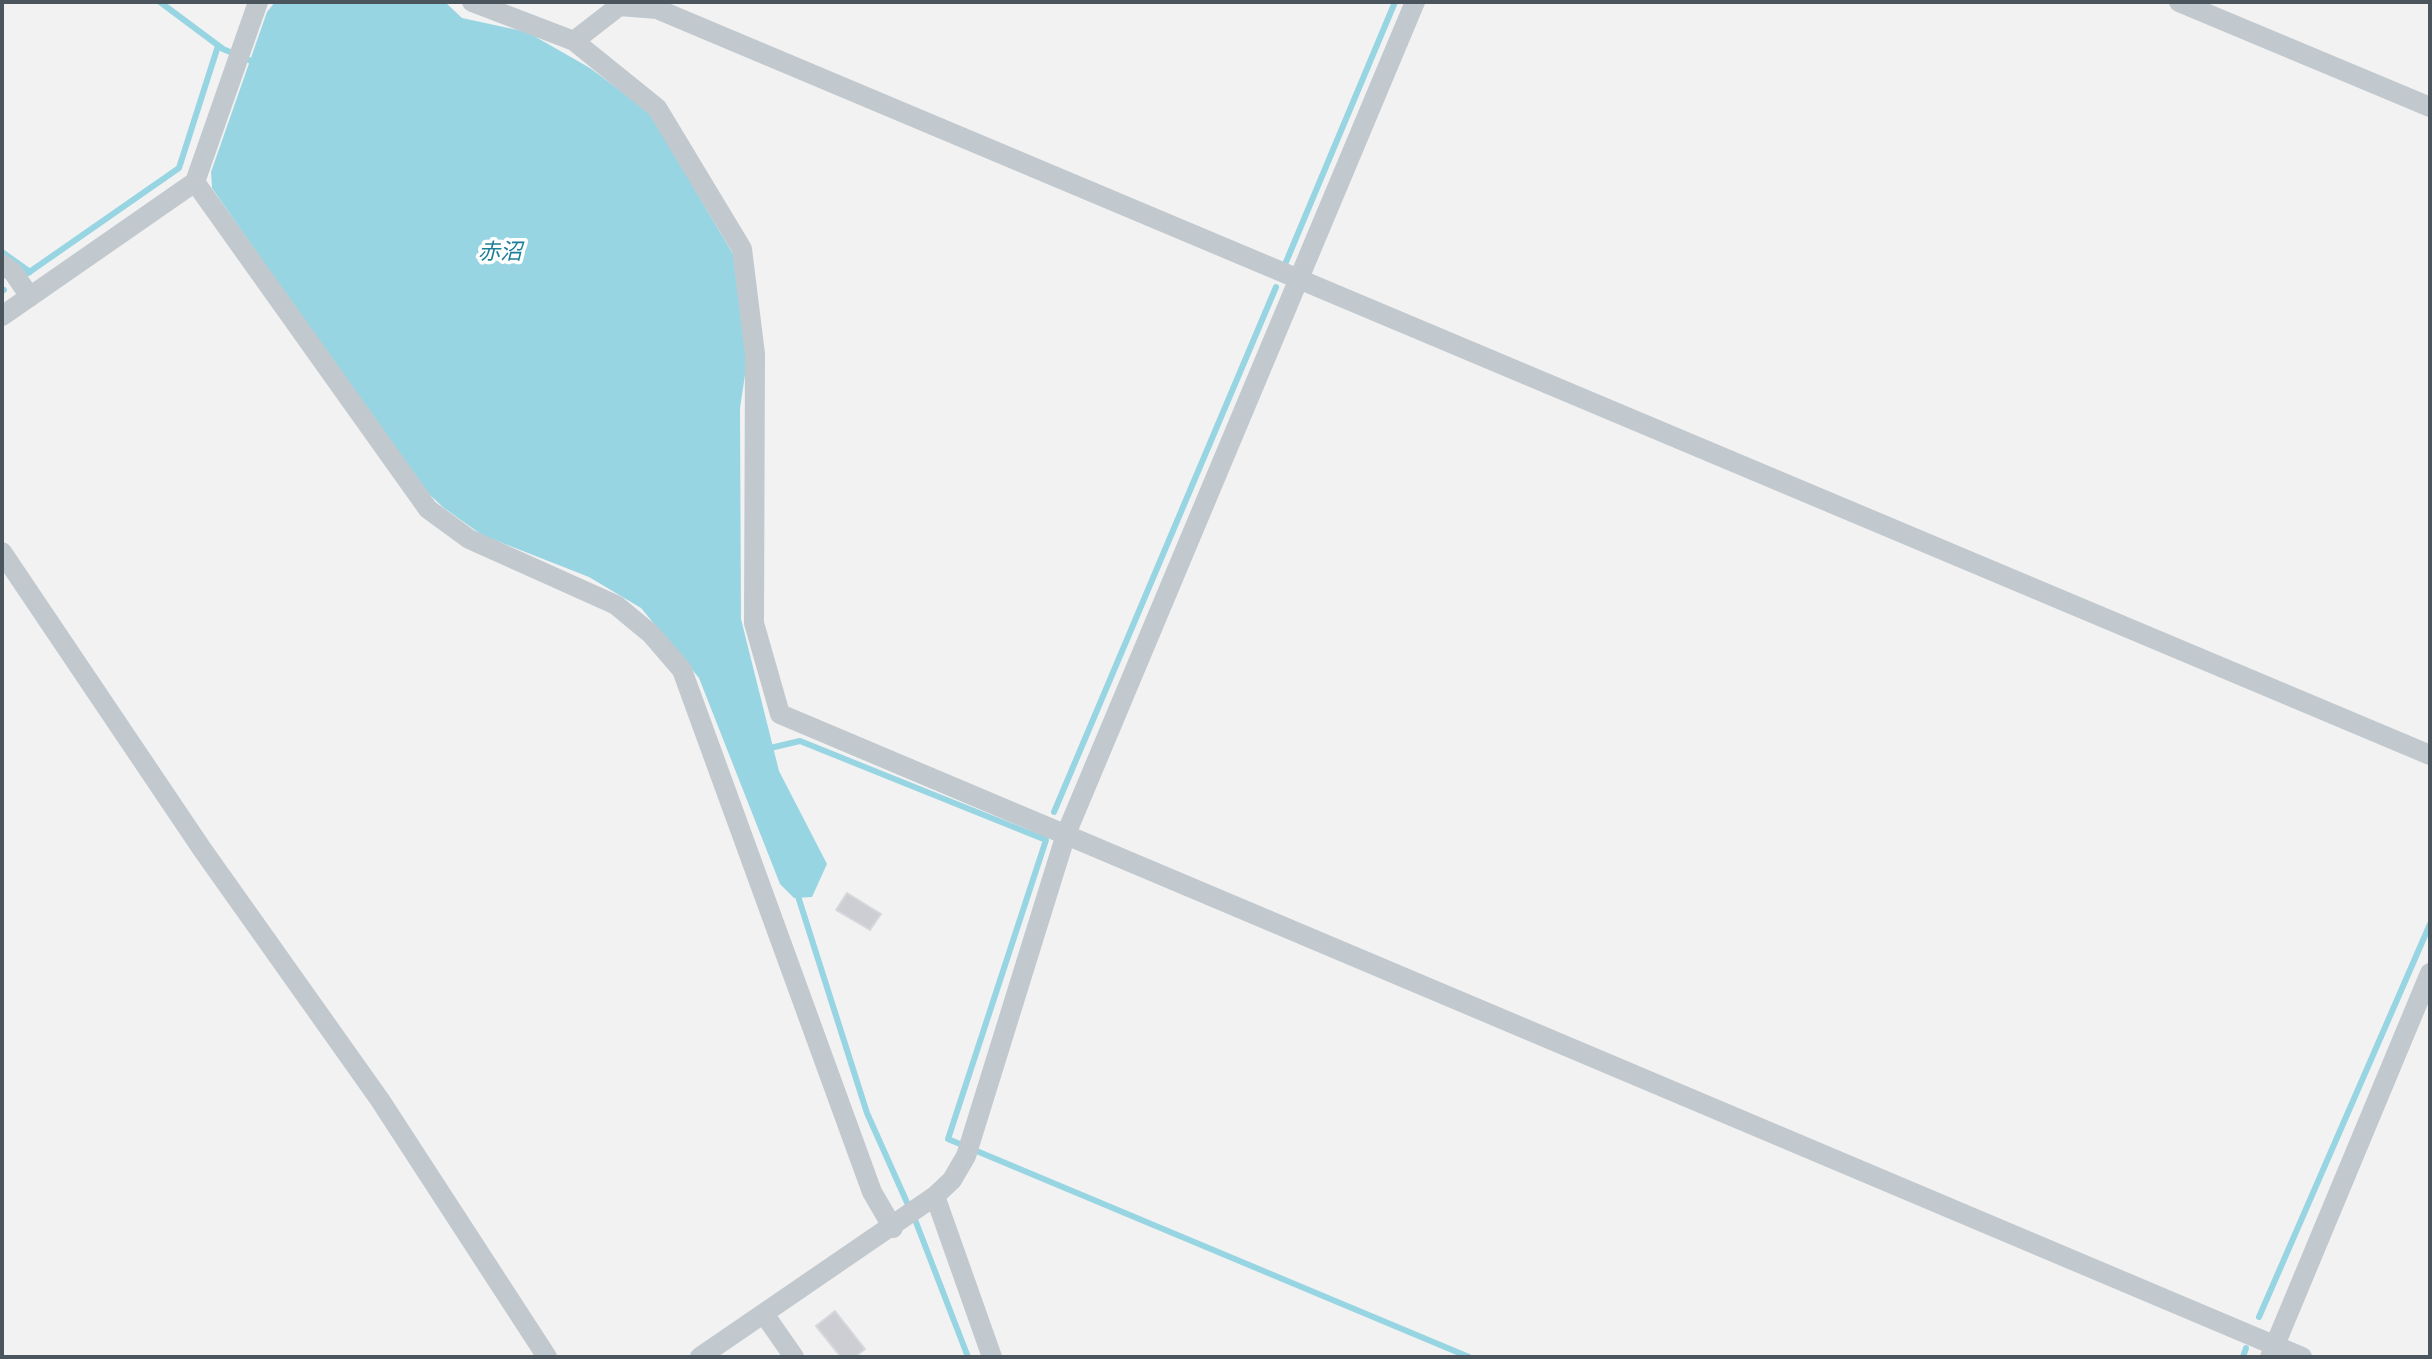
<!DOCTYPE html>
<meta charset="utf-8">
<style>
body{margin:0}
#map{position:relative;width:2432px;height:1359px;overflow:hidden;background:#f3f2f2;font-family:"DejaVu Sans",sans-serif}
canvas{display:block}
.frame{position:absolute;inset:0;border:4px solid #4b555d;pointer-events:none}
</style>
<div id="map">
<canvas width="2432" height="1359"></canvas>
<div class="frame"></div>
</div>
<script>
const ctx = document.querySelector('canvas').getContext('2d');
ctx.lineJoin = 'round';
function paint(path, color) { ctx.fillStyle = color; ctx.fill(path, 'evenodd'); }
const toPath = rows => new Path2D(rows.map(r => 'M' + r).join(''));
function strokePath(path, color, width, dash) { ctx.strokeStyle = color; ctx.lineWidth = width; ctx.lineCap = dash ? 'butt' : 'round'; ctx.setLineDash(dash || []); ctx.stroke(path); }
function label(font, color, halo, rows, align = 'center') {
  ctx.font = font + ' "DejaVu Sans","Noto Sans JP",sans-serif'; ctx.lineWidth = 7; ctx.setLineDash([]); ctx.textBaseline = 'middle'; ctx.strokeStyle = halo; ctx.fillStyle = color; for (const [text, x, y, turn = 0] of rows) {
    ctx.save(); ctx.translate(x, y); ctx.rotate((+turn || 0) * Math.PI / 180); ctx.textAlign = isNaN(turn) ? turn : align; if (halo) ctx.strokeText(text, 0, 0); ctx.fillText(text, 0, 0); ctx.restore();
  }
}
paint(toPath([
 [275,2,445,2,462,18,527,32,590,68,649,112,733,254,747,362,740,408,741,619,779,771,827,864,812,897,794,898,780,884,699,678,641,608,589,577,482,535,444,508,417,483,212,188,211,172,267,12]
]), '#98d5e3');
strokePath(toPath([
 [160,2,223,49,258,64],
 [2,252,30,272],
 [1286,262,1395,2],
 [28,273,179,168,218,46],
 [2,291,4,290],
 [766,749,800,741,1046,840,948,1139,1469,1357],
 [1054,812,1276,287],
 [796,890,867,1113,909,1207],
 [914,1217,968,1357],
 [2259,1317,2430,924],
 [2243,1357,2246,1348]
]), '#98d5e3', 6);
const building = toPath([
 [847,893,881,914,870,930,836,910,847,893],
 [835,1311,865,1349,855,1357,841,1357,816,1326,835,1311]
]);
paint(building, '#ccced3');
strokePath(building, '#d6d8dc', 2);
strokePath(toPath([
 [258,2,195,182,428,509,469,539,616,605,651,634,682,670,872,1192,893,1228],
 [472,2,574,41,657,108,742,249,755,354,754,623,780,714,2302,1357],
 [2179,2,2430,107],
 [574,41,619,6,657,9,2430,755],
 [2,264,13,272,30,297],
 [2,316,195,182],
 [2,552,202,849,380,1100,547,1357],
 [935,1196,992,1357],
 [764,1314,794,1357],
 [700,1357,935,1196,952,1180,966,1156,1066,834,1415,2],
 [2270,1357,2430,973]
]), '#c1c9ce', 20);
label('italic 22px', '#1c7f97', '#fff', [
 ["赤沼",500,253]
]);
</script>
